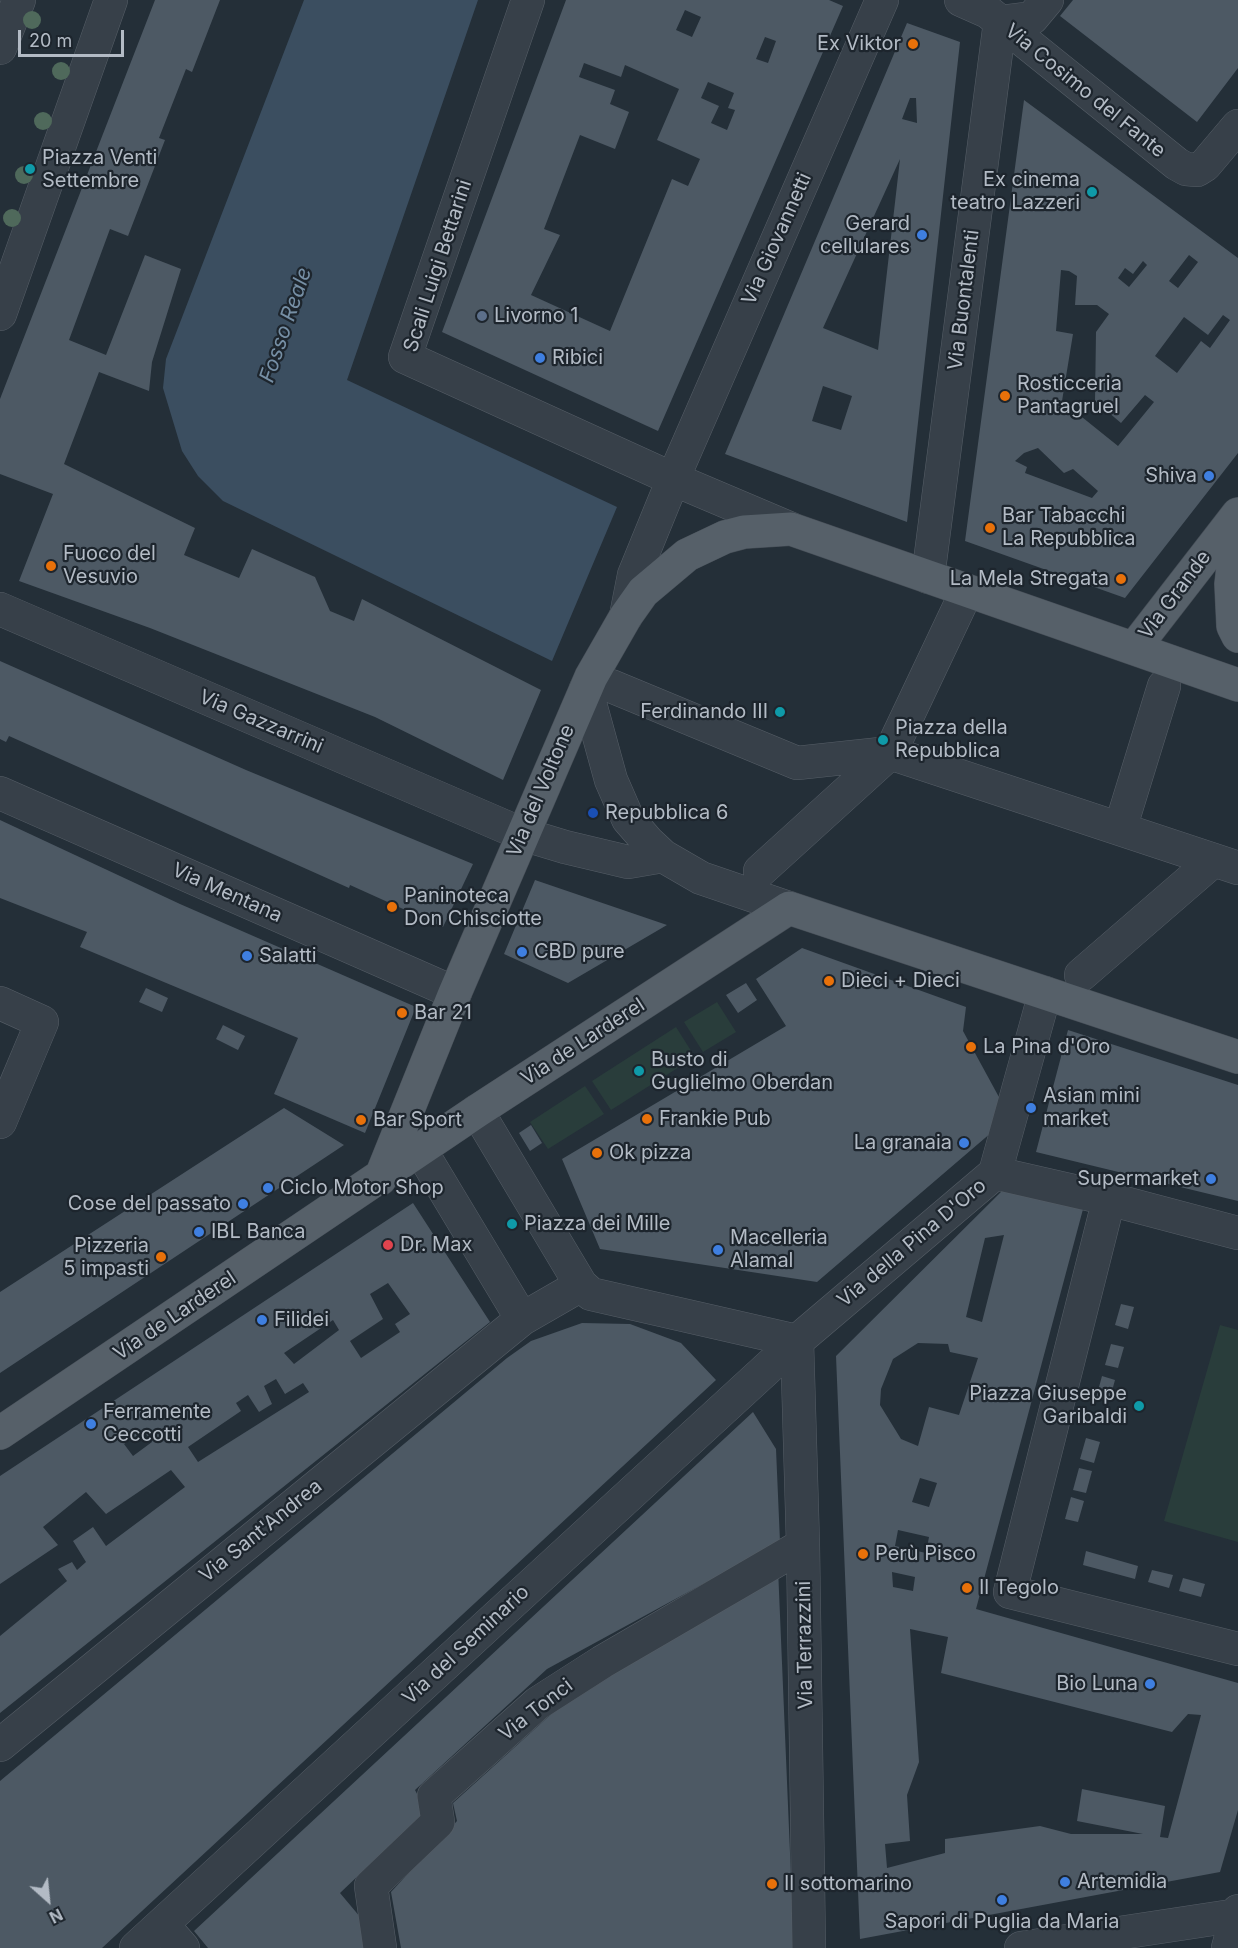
<!DOCTYPE html>
<meta charset="utf-8">
<style>
body{margin:0}
#map{position:relative;width:1238px;height:1948px;overflow:hidden;background:#242f38;font-family:Inter,sans-serif}
canvas{display:block}
.north{position:absolute;left:18px;top:1870px;width:60px;height:60px;-webkit-text-stroke:4px #1d252d;paint-order:stroke;rotate:153deg;font-size:16px;font-weight:700;line-height:24px;text-align:center;color:#b3bbc5}
.north::after{content:'';display:block;margin:auto;width:21px;height:27px;background:#b3bbc5;clip-path:polygon(50% 0,100% 100%,50% 72%,0 100%)}
.scale{position:absolute;left:18px;top:30px;width:106px;height:27px;box-sizing:border-box;border:3px solid #b3bbc5;border-top:0;padding-left:8px;font-size:18px;line-height:21px;white-space:nowrap;color:#b3bbc5;-webkit-text-stroke:4px #1d252d;paint-order:stroke}
</style>
<div id="map">
<canvas width="1238" height="1948"></canvas>
<div class="north">N</div>
<div class="scale">20 m</div>
</div>
<script>
const ctx = document.querySelector('canvas').getContext('2d');
ctx.lineJoin = 'round';
function paint(path, color) { ctx.fillStyle = color; ctx.fill(path, 'evenodd'); }
const toPath = rows => new Path2D(rows.map(r => 'M' + r).join(''));
function strokePath(path, color, width, dash) { ctx.strokeStyle = color; ctx.lineWidth = width; ctx.lineCap = dash ? 'butt' : 'round'; ctx.setLineDash(dash || []); ctx.stroke(path); }
function label(font, color, halo, rows, align = 'center') {
  ctx.font = font + ' Inter,sans-serif'; ctx.lineWidth = 4.5; ctx.setLineDash([]); ctx.textBaseline = 'middle'; ctx.strokeStyle = halo; ctx.fillStyle = color; for (const [text, x, y, turn = 0] of rows) {
    ctx.save(); ctx.translate(x, y); ctx.rotate((+turn || 0) * Math.PI / 180); ctx.textAlign = isNaN(turn) ? turn : align; if (halo) ctx.strokeText(text, 0, 0); ctx.fillText(text, 0, 0); ctx.restore();
  }
}
paint(toPath([
 [717,1002,736,1032,703,1052,684,1022],
 [676,1027,695,1057,611,1110,592,1081],
 [585,1086,604,1114,548,1149,530,1122],
 [1220,1325,1238,1330,1238,1542,1164,1521]
]), '#293d3b');
paint(toPath([
 [304,0,478,0,347,380,617,507,552,661,223,501,198,476,182,451,163,388,166,359]
]), '#3b4e60');
paint(toPath([
 [155,0,220,0,192,72,186,69,159,138,165,140,128,236,110,229,69,340,106,355,145,255,181,269,152,362,149,391,99,372,64,464,195,528,184,555,239,578,252,549,315,577,330,611,354,621,362,599,541,690,503,780,375,717,150,628,19,581,53,494,0,474,0,399],
 [566,0,829,0,843,6,658,431,442,332],
 [685,10,701,17,692,37,676,30],
 [765,37,776,41,768,63,756,59],
 [584,63,621,77,625,65,679,89,657,140,700,159,688,186,672,179,610,331,531,295,560,235,544,229,580,135,615,149,629,112,610,104,615,90,579,77],
 [708,82,734,93,728,108,735,110,727,130,711,123,719,106,701,98],
 [1073,0,1238,0,1238,68,1197,122,1060,16],
 [907,23,960,42,907,522,725,454],
 [910,98,916,98,917,123,902,119],
 [900,159,878,350,823,328],
 [823,386,852,396,841,430,812,421],
 [1024,100,1238,258,1238,453,1125,598,965,541],
 [1189,255,1198,262,1178,288,1169,281],
 [1143,261,1147,265,1129,287,1118,278,1125,268,1133,274],
 [1061,270,1069,271,1077,276,1075,305,1097,305,1109,314,1096,332,1095,401,1121,423,1145,395,1154,402,1118,446,1062,401,1073,334,1056,331],
 [1223,315,1230,320,1210,348,1201,341,1177,373,1155,356,1184,317,1208,335],
 [1038,448,1064,473,1073,469,1098,491,1092,498,1025,473,1027,467,1015,461,1024,453],
 [0,661,246,770,473,864,443,927,350,885,349,888,9,736,6,742,0,739],
 [0,820,180,904,416,1007,365,1133,274,1094,298,1038,80,947,87,932,0,898],
 [535,880,667,925,568,983,504,954],
 [802,948,966,1007,963,1031,1000,1099,992,1132,817,1282,600,1249,562,1159,786,1026,756,979],
 [746,983,757,1000,738,1013,726,995],
 [146,988,168,998,162,1012,139,1002],
 [223,1025,245,1036,238,1050,216,1039],
 [1068,1030,1238,1085,1238,1201,1036,1152],
 [284,1108,344,1145,0,1373,0,1292],
 [531,1125,542,1143,530,1151,519,1133],
 [1009,1184,1086,1198,976,1609,1238,1683,1238,1810,1220,1872,860,1939,836,1356],
 [1004,1235,982,1322,966,1317,985,1238],
 [918,1343,948,1344,950,1352,978,1358,959,1415,929,1407,918,1446,901,1439,880,1405,881,1389,893,1359],
 [920,1478,937,1483,929,1507,912,1502],
 [898,1530,929,1537,926,1553,895,1546],
 [892,1572,915,1577,913,1591,893,1587],
 [910,1629,948,1637,941,1673,1172,1732,1188,1714,1201,1715,1168,1838,1160,1837,1165,1806,1082,1789,1077,1821,1143,1834,1071,1834,1040,1826,945,1839,945,1853,887,1868,885,1844,910,1841,907,1795,919,1762],
 [413,1203,490,1322,0,1713,0,1636,67,1581,58,1569,72,1562,77,1570,86,1562,73,1541,93,1527,106,1546,185,1487,171,1470,106,1514,86,1492,43,1527,58,1545,0,1584,0,1476],
 [388,1283,410,1314,395,1324,400,1332,361,1358,350,1341,383,1319,370,1294],
 [333,1320,339,1330,294,1364,284,1353],
 [276,1379,285,1394,303,1383,309,1392,198,1462,188,1447,241,1411,236,1403,248,1395,259,1412,272,1404,264,1386],
 [144,1431,152,1442,133,1456,124,1444],
 [1121,1304,1134,1307,1128,1329,1115,1325],
 [582,1323,630,1324,681,1343,716,1380,102,1948,0,1948,0,1781,507,1358,531,1341],
 [1111,1344,1124,1347,1118,1368,1105,1365],
 [1102,1376,1115,1380,1109,1402,1096,1398],
 [753,1412,776,1449,780,1542,547,1669,415,1790,426,1811,340,1893,366,1924,369,1948,208,1948,194,1931],
 [1086,1438,1100,1442,1094,1463,1080,1459],
 [1079,1468,1092,1471,1086,1493,1073,1490],
 [1071,1497,1084,1501,1078,1522,1065,1519],
 [1086,1551,1138,1566,1135,1579,1083,1565],
 [778,1568,794,1948,401,1948,391,1892,457,1821,453,1803,579,1689],
 [1152,1570,1173,1575,1169,1588,1148,1582],
 [1183,1578,1205,1584,1201,1597,1179,1591]
]), '#4d5964');
const minor = toPath([
 [528,0,405,357,673,479,791,529],
 [961,0,988,12,1177,164,1186,169,1197,170,1205,165,1238,126],
 [1000,22,1032,18,1047,0],
 [0,48,19,0],
 [0,314,111,0],
 [928,577,1000,22],
 [0,609,522,834,565,847,628,862,663,856],
 [626,616,634,575,679,465,882,0],
 [611,686,797,763,890,753,1238,868],
 [586,689,611,780,628,819,648,842,663,856,701,878,789,908],
 [0,793,455,993],
 [1120,829,1164,686],
 [760,871,890,753,962,601],
 [1081,975,1214,860],
 [0,1003,42,1022,0,1122],
 [421,1151,522,1319,581,1285,477,1111],
 [995,1173,1109,1199],
 [1238,1233,1109,1199,1010,1592,1238,1649],
 [581,1285,591,1294,797,1341],
 [797,1341,803,1545,809,1948],
 [0,1745,522,1319],
 [162,1924,183,1948],
 [136,1948,797,1341,995,1173,1045,993],
 [380,1948,371,1886,438,1822,434,1796,538,1703,602,1662,803,1545],
 [1021,1948,1238,1915],
 [1228,1948,1238,1911]
]);
const major = toPath([
 [1238,525,1231,584,1233,626,1238,636],
 [1135,647,1238,514],
 [380,1179,455,993,591,677,626,616,643,592,687,555,725,537,744,532,791,529,1238,685],
 [0,1433,477,1111,789,908,1238,1057]
]);
strokePath(minor, '#565e67', 34);
strokePath(major, '#444c55', 34);
strokePath(minor, '#374049', 33);
strokePath(major, '#566069', 33);
ctx.fillStyle = '#4f695b';
for (const [x, y] of [
 [32,20],
 [61,71],
 [43,121],
 [24,175],
 [12,218]
]) { ctx.beginPath(); ctx.arc(x, y, 9, 0, 2 * Math.PI); ctx.fill(); }
for (const [x, y, r, color] of [
 [913,44,6,"#e8710a"],
 [30,169,6,"#0f9aa8"],
 [1092,192,6,"#0f9aa8"],
 [922,235,6,"#3f7fe0"],
 [482,316,6,"#5c6f8a"],
 [540,358,6,"#3f7fe0"],
 [1005,396,6,"#e8710a"],
 [1209,476,6,"#3f7fe0"],
 [990,528,6,"#e8710a"],
 [51,566,6,"#e8710a"],
 [1121,579,6,"#e8710a"],
 [780,712,6,"#0f9aa8"],
 [883,740,6,"#0f9aa8"],
 [593,813,6,"#1a4fb4"],
 [392,907,6,"#e8710a"],
 [522,952,6,"#3f7fe0"],
 [247,956,6,"#3f7fe0"],
 [829,981,6,"#e8710a"],
 [402,1013,6,"#e8710a"],
 [971,1047,6,"#e8710a"],
 [639,1071,6,"#0f9aa8"],
 [1031,1108,6,"#3f7fe0"],
 [647,1119,6,"#e8710a"],
 [361,1120,6,"#e8710a"],
 [964,1143,6,"#3f7fe0"],
 [597,1153,6,"#e8710a"],
 [1211,1179,6,"#3f7fe0"],
 [268,1188,6,"#3f7fe0"],
 [243,1204,6,"#3f7fe0"],
 [512,1224,6,"#0f9aa8"],
 [199,1232,6,"#3f7fe0"],
 [388,1245,6,"#e0444e"],
 [718,1250,6,"#3f7fe0"],
 [161,1257,6,"#e8710a"],
 [262,1320,6,"#3f7fe0"],
 [1139,1406,6,"#0f9aa8"],
 [91,1424,6,"#3f7fe0"],
 [863,1554,6,"#e8710a"],
 [967,1588,6,"#e8710a"],
 [1150,1684,6,"#3f7fe0"],
 [1065,1882,6,"#3f7fe0"],
 [772,1884,6,"#e8710a"],
 [1002,1900,6,"#3f7fe0"]
]) { const dot = new Path2D(); dot.arc(x, y, r, 0, 2 * Math.PI); ctx.fillStyle = color; ctx.fill(dot); strokePath(dot, '#1d252d', 2); }
label('20px', '#b3bbc5', '#1d252d', [
 ["Ex Viktor",901,44,"right"],
 ["Piazza Venti",42,158],
 ["Settembre",42,181],
 ["Ex cinema",1080,180,"right"],
 ["teatro Lazzeri",1080,203,"right"],
 ["Gerard",910,224,"right"],
 ["cellulares",910,247,"right"],
 ["Livorno 1",494,316],
 ["Ribici",552,358],
 ["Rosticceria",1017,384],
 ["Pantagruel",1017,407],
 ["Shiva",1197,476,"right"],
 ["Bar Tabacchi",1002,516],
 ["La Repubblica",1002,539],
 ["Fuoco del",63,554],
 ["Vesuvio",63,577],
 ["La Mela Stregata",1109,579,"right"],
 ["Ferdinando III",768,712,"right"],
 ["Piazza della",895,728],
 ["Repubblica",895,751],
 ["Repubblica 6",605,813],
 ["Paninoteca",404,896],
 ["Don Chisciotte",404,919],
 ["CBD pure",534,952],
 ["Salatti",259,956],
 ["Dieci + Dieci",841,981],
 ["Bar 21",414,1013],
 ["La Pina d'Oro",983,1047],
 ["Busto di",651,1060],
 ["Guglielmo Oberdan",651,1083],
 ["Asian mini",1043,1096],
 ["market",1043,1119],
 ["Frankie Pub",659,1119],
 ["Bar Sport",373,1120],
 ["La granaia",952,1143,"right"],
 ["Ok pizza",609,1153],
 ["Supermarket",1199,1179,"right"],
 ["Ciclo Motor Shop",280,1188],
 ["Cose del passato",231,1204,"right"],
 ["Piazza dei Mille",524,1224],
 ["IBL Banca",211,1232],
 ["Macelleria",730,1238],
 ["Alamal",730,1261],
 ["Dr. Max",400,1245],
 ["Pizzeria",149,1246,"right"],
 ["5 impasti",149,1269,"right"],
 ["Filidei",274,1320],
 ["Piazza Giuseppe",1127,1394,"right"],
 ["Garibaldi",1127,1417,"right"],
 ["Ferramente",103,1412],
 ["Ceccotti",103,1435],
 ["Perù Pisco",875,1554],
 ["Il Tegolo",979,1588],
 ["Bio Luna",1138,1684,"right"],
 ["Artemidia",1077,1882],
 ["Il sottomarino",784,1884],
 ["Sapori di Puglia da Maria",1002,1922,"center"]
], 'left');
label('20px', '#b3bbc5', '#1d252d', [
 ["Via Cosimo del Fante",1085,91,39],
 ["Via Giovannetti",777,239,-66],
 ["Scali Luigi Bettarini",438,266,-72],
 ["Via Buontalenti",964,300,-83],
 ["Via Grande",1175,595,-53],
 ["Via Gazzarrini",261,722,23],
 ["Via del Voltone",541,791,-67],
 ["Via Mentana",227,893,24],
 ["Via de Larderel",583,1042,-33],
 ["Via della Pina D'Oro",912,1243,-40],
 ["Via de Larderel",175,1316,-34],
 ["Via Sant'Andrea",261,1531,-39],
 ["Via del Seminario",466,1645,-43],
 ["Via Terrazzini",805,1645,-91],
 ["Via Tonci",536,1710,-38]
]);
label('italic 21px', '#768fa5', '#1d252d', [
 ["Fosso Reale",286,325,-71]
]);
</script>
